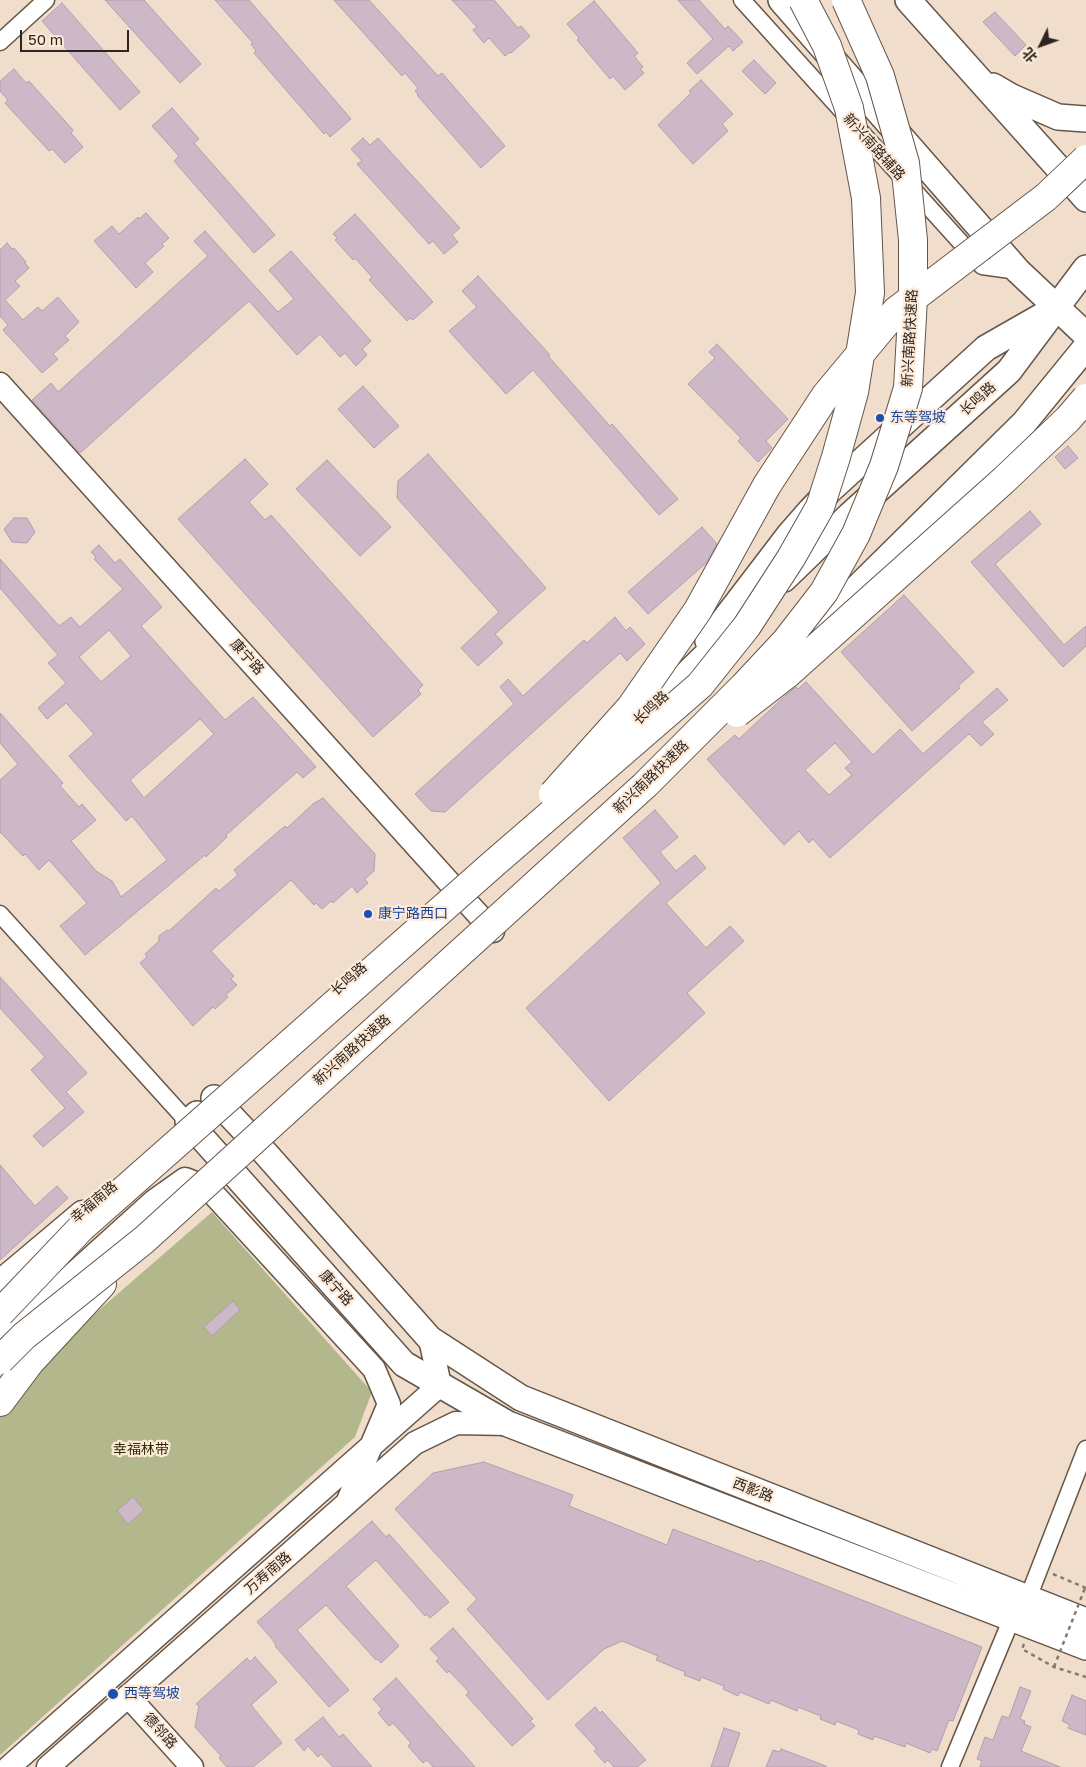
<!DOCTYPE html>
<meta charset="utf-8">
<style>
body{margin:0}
#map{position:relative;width:1086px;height:1767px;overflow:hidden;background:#f0ddcc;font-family:"Golos Text","Noto Sans SC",sans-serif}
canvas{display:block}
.north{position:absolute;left:1016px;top:20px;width:50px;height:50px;-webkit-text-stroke:4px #fdead9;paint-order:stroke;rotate:228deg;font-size:14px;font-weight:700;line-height:20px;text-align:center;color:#2d2620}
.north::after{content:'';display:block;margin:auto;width:18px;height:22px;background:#2d2620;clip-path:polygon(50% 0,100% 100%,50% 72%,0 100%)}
.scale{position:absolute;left:20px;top:30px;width:109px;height:22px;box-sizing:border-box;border:2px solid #2d2620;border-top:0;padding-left:6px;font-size:15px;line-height:18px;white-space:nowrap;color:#2d2620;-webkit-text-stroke:4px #fdead9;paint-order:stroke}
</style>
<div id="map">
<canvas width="1086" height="1767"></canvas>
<div class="north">北</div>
<div class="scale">50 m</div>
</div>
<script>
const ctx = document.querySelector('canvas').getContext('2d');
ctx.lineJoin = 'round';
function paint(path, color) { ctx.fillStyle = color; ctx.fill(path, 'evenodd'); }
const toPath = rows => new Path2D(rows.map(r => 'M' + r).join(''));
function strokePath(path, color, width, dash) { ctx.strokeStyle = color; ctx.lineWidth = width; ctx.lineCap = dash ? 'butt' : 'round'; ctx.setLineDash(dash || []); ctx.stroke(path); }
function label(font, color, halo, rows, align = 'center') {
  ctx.font = font + ' "Golos Text","Noto Sans SC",sans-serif'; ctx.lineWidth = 4.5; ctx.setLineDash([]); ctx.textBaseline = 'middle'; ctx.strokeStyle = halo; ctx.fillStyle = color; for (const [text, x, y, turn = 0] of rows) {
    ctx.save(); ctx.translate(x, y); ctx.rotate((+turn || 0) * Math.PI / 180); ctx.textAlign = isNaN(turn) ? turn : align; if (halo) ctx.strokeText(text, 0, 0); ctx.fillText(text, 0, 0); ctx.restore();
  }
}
paint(toPath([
 [212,1212,372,1392,355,1437,0,1755,0,1396]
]), '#b3b78c');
const building = toPath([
 [105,0,144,0,201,64,180,83,105,0],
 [215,0,249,0,351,119,330,137,326,132,324,134,254,53,256,51,251,44,253,43,215,0],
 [334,0,369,0,438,76,442,73,505,146,481,168,417,95,418,94,415,91,418,88,405,73,402,76,334,0],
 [452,0,494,0,518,28,521,26,530,36,511,53,510,52,505,56,489,38,484,43,473,30,477,27,452,0],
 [678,0,699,0,725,29,728,26,743,42,733,51,729,46,697,74,687,63,713,39,678,0],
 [594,1,638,53,634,56,643,67,640,69,644,73,625,90,613,76,610,79,577,40,579,38,567,24,594,1],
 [62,3,140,92,120,110,42,21,62,3],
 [995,12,1026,45,1015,56,983,22,995,12],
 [754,60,776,83,765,94,742,71,754,60],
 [14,69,26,83,29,81,73,130,71,133,83,147,65,163,52,149,49,151,5,103,8,100,0,91,0,81,14,69],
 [701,80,733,114,722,124,728,131,693,164,658,125,691,93,689,91,701,80],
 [172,108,199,139,194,143,275,235,254,253,174,161,179,156,152,126,172,108],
 [363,138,370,145,378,138,460,228,452,235,458,242,444,254,433,241,429,244,357,164,362,161,351,149,363,138],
 [146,213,169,238,162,244,164,246,145,263,153,272,136,288,94,241,112,226,119,234,138,217,139,219,146,213],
 [355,214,433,302,413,320,410,318,407,321,369,280,372,277,355,258,353,260,335,240,337,238,333,234,355,214],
 [205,231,278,312,294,299,269,270,291,251,371,341,362,349,367,355,356,366,345,353,340,357,320,334,297,355,249,301,80,453,32,400,51,383,58,392,208,256,194,241,205,231],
 [7,243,12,249,14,248,26,262,25,263,29,268,15,281,20,286,5,300,23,320,38,307,42,311,58,297,79,322,65,336,69,340,53,354,58,359,42,373,3,330,8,325,0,316,0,250,7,243],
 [478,276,550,355,548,356,610,426,612,424,678,499,659,515,533,370,506,394,449,331,477,307,462,291,478,276],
 [717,344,788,419,766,441,772,448,758,462,738,441,741,438,688,384,715,358,709,352,717,344],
 [363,386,399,426,374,448,338,409,363,386],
 [1068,446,1078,458,1065,469,1055,457,1068,446],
 [428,454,546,588,495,634,503,643,478,666,461,648,499,612,397,498,398,481,428,454],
 [245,459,268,484,249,502,265,520,271,515,423,685,418,690,421,694,373,737,178,519,245,459],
 [327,460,391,527,360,556,296,489,327,460],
 [1030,511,1041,524,995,564,1064,645,1086,626,1086,646,1063,667,971,562,1030,511],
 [14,518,27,518,35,532,27,543,12,542,4,529,14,518],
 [702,527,717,544,706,563,648,614,628,592,702,527],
 [99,545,115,563,120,559,162,607,141,626,225,720,253,697,316,767,303,778,297,772,226,835,227,837,206,857,205,855,85,955,60,926,87,903,49,860,39,870,25,854,23,856,0,832,0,780,18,764,0,743,0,713,63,783,60,786,79,807,82,804,96,820,71,841,96,871,112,881,121,897,167,860,132,816,126,821,69,756,94,734,66,703,47,719,38,708,66,683,48,663,58,655,0,588,0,559,59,626,71,617,80,627,123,589,94,559,96,557,91,552,99,545],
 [109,630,131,656,101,682,79,657,109,630],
 [200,719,214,734,144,798,130,780,200,719],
 [904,595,974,672,958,686,960,688,912,731,841,652,904,595],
 [615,617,626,631,630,627,645,644,627,661,620,653,445,812,431,811,415,794,514,704,500,687,508,679,523,696,584,640,587,643,615,617],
 [806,682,873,755,900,729,923,754,997,688,1008,700,982,722,994,734,981,746,969,734,830,858,813,839,809,843,799,831,784,845,707,759,735,735,739,739,787,694,796,687,798,689,806,682],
 [835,743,852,762,845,768,852,775,829,795,805,770,835,743],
 [323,798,375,854,374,871,365,879,368,883,357,893,352,886,333,903,331,901,322,909,316,903,314,905,291,880,211,951,234,976,231,979,237,985,226,995,228,997,215,1009,213,1007,193,1026,140,963,147,957,145,954,159,941,159,936,167,930,169,931,216,888,219,891,238,875,234,870,279,831,285,826,287,828,313,804,323,798],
 [655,810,678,837,660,852,676,871,695,855,706,868,666,903,706,948,730,926,744,941,687,993,705,1013,609,1101,526,1008,661,883,623,838,655,810],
 [0,977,87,1073,66,1092,84,1112,43,1147,33,1136,65,1108,31,1070,45,1057,0,1008,0,977],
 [0,1165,35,1206,57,1186,68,1198,0,1260,0,1165],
 [233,1301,240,1310,212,1336,204,1327,233,1301],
 [484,1462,573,1495,569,1506,667,1545,673,1529,759,1562,760,1560,982,1647,953,1721,949,1720,937,1751,932,1749,930,1753,906,1743,905,1747,874,1736,873,1740,858,1734,859,1730,836,1721,835,1725,820,1719,821,1716,798,1707,797,1711,771,1700,769,1704,740,1692,738,1696,723,1689,724,1686,701,1677,700,1681,684,1675,685,1672,656,1660,658,1656,622,1641,604,1649,548,1700,467,1609,477,1599,395,1509,433,1473,484,1462],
 [133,1497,144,1510,128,1524,117,1511,133,1497],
 [372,1521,386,1537,389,1534,449,1602,430,1618,427,1614,425,1616,376,1560,346,1586,399,1646,381,1663,378,1659,376,1660,326,1605,297,1630,349,1690,329,1707,275,1646,276,1645,272,1639,257,1622,372,1521],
 [453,1628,533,1719,530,1721,535,1726,512,1746,466,1695,469,1692,449,1671,447,1673,436,1661,439,1658,430,1649,453,1628],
 [255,1657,277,1682,251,1705,282,1743,253,1767,227,1767,219,1758,221,1756,195,1727,199,1706,196,1704,247,1658,250,1662,255,1657],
 [396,1678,469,1760,475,1767,433,1767,427,1760,423,1763,408,1746,411,1743,393,1723,389,1726,378,1713,382,1709,373,1699,396,1678],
 [1020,1687,1031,1691,1020,1719,1025,1721,1024,1724,1031,1727,1021,1751,1060,1767,980,1767,982,1761,977,1759,985,1737,993,1740,1002,1716,1009,1718,1020,1687],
 [1072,1695,1086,1701,1086,1735,1068,1728,1070,1725,1062,1721,1072,1695],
 [595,1707,600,1713,602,1711,646,1760,637,1767,614,1767,608,1760,605,1763,594,1751,597,1749,575,1725,595,1707],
 [323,1717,339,1737,343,1734,372,1767,333,1767,321,1754,318,1757,308,1746,304,1751,295,1740,323,1717],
 [724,1728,740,1733,728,1767,711,1767,724,1728],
 [781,1749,826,1766,826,1767,766,1767,773,1750,780,1752,781,1749]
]);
paint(building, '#ccb8c7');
strokePath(building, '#b29ead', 1);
const street = toPath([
 [742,0,982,266,1018,271],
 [0,42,46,0],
 [0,914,188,1122],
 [1028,1598,1086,1449],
 [950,1767,1012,1618]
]);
const secondary = toPath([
 [0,384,493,931],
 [0,1281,82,1212],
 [0,1340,154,1201,185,1179,208,1188,374,1369,389,1404,347,1503],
 [128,1696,192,1767],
 [9,1767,440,1385,430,1339],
 [48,1767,415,1443,456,1423,508,1424]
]);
const primary = toPath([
 [781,0,1018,271,1086,335],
 [908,0,1086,199],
 [993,86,1012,97,1058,117,1086,119],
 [784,579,850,515,1009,371,1086,268],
 [708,641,789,535,810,511,829,491,986,348,1049,312],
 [781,663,1024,423,1086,347],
 [611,745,658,702,730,632],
 [214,1098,259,1146,430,1339,521,1398,1086,1621],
 [197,1114,188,1122,404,1364,508,1424,1086,1647]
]);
const highway = toPath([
 [0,1402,30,1362,102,1284]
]);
strokePath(street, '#665648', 19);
strokePath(secondary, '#665648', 25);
strokePath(primary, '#665648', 28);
strokePath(highway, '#665648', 30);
strokePath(toPath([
 [1053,1574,1086,1588],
 [1024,1644,1022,1649,1054,1667,1086,1677]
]), '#867a6f', 2.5, [4, 4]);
strokePath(street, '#fff', 16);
strokePath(secondary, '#fff', 22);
strokePath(primary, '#fff', 25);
strokePath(highway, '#fff', 28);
const highwayBridge = toPath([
 [737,713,786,675,1004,480,1068,419,1086,398],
 [553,794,631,707,698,610,767,485,826,395,896,311,1046,197,1086,159],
 [0,1313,81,1228,492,865,700,685,747,626,791,558,820,507,836,457,854,392,870,293,866,198,849,108,827,46,803,0],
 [0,1360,24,1336,144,1240,645,785,744,686,786,641,824,592,856,534,884,466,908,388,913,298,913,240,905,163,880,76,846,0]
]);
strokePath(highwayBridge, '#665648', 30, []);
strokePath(toPath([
 [1054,1667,1085,1588]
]), '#867a6f', 2.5, [4, 4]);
strokePath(highwayBridge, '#fff', 28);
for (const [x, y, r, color] of [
 [880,418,5,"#1a4fb4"],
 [368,914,5,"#1a4fb4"],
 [113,1694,6,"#1a4fb4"]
]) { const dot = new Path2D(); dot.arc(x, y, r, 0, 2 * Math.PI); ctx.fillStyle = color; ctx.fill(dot); strokePath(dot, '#fdead9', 2); }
label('14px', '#2d2620', '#fdead9', [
 ["新兴南路辅路",874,147,48],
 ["新兴南路快速路",910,338,-87],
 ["长鸣路",978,399,-42],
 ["康宁路",247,657,48],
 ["长鸣路",651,708,-43],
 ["新兴南路快速路",651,777,-44],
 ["长鸣路",349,979,-41],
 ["新兴南路快速路",352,1050,-42],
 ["幸福南路",94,1202,-40],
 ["康宁路",336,1288,48],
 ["西影路",753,1490,21],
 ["万寿南路",268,1573,-41],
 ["德邻路",160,1731,48]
]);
label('14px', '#164399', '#fdead9', [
 ["东等驾坡",890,418],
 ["康宁路西口",378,914],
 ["西等驾坡",124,1694]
], 'left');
label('14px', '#2c2d02', '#fdead9', [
 ["幸福林带",141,1450]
]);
</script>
